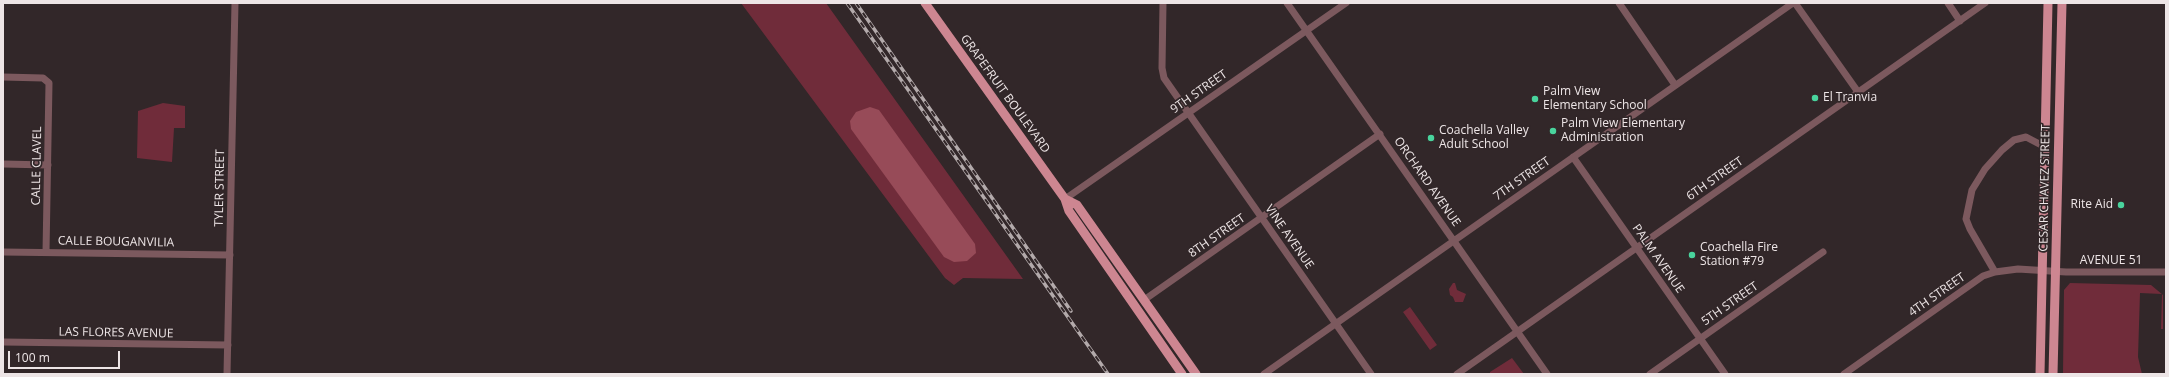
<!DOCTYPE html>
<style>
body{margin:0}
#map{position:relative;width:2169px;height:377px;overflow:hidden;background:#322729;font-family:"Open Sans",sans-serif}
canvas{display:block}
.frame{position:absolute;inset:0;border:4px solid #ede5e6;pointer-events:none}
.scale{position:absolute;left:8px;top:351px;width:112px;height:18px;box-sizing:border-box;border:2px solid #ede5e6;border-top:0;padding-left:5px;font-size:12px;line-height:14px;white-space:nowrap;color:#ede5e6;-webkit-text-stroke:3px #322729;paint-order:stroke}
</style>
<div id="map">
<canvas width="2169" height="377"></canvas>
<div class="frame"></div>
<div class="scale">100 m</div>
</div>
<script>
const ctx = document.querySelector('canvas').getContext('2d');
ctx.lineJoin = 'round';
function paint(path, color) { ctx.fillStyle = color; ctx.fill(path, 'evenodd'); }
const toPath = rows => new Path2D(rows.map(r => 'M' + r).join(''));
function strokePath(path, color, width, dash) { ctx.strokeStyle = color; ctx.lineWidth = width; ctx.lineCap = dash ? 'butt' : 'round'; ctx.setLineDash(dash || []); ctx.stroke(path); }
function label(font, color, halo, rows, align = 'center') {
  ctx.font = font + ' "Open Sans",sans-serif'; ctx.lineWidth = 3.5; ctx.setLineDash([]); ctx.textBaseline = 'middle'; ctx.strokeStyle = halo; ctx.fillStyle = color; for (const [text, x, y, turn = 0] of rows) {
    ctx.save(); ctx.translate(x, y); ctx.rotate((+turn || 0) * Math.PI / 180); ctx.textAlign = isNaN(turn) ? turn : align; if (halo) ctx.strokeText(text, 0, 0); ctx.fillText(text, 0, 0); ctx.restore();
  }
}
paint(toPath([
 [741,3,826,3,1023,279,963,278,954,285,945,278],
 [163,103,185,106,185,128,174,128,172,162,137,158,138,111],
 [1453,283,1455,283,1457,290,1466,294,1463,302,1455,302,1453,297,1450,295,1449,289],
 [2070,283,2151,285,2163,295,2163,329,2161,329,2162,294,2140,293,2138,357,2142,374,2063,374,2064,290],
 [1410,307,1437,345,1430,350,1403,312],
 [1512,358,1524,374,1490,374,1490,372]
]), '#702c3a');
paint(toPath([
 [870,107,879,110,975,244,976,253,967,261,954,262,944,257,851,129,850,121,856,112]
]), '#974b58');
strokePath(toPath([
 [1163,3,1162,68,1164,78,1371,374],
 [1287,3,1547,374],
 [1619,3,1675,85],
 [1795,3,1858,92],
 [1948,3,1960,21],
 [3,77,43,78,49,83,46,252],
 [1573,157,1725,374],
 [3,164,48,165],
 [1065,199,1346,3],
 [3,252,230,255],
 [1995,272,1970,229,1966,219,1972,190,1985,169,2002,150,2014,140,2026,137,2045,147],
 [1144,300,1380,134],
 [3,342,228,345],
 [227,374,235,3],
 [1264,374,1793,3],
 [1457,374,1985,3],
 [1650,374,1823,252],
 [1844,374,1983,276,1995,272,2018,269,2066,272,2166,272]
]), '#7c595e', 7);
strokePath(toPath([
 [925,3,1065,199,1069,211,1182,374],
 [1065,199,1077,205,1196,374],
 [2040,374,2048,3],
 [2053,374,2062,3]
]), '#cd8691', 9);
const rail = toPath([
 [847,3,1108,374],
 [856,3,1071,311]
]);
strokePath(rail, '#b3aaab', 3.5);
strokePath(rail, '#322729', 2, [6]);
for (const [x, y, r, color] of [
 [1815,98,4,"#49d49d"],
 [1535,99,4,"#49d49d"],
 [1553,131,4,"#49d49d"],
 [1431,138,4,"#49d49d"],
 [2121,205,4,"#49d49d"],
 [1692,255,4,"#49d49d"]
]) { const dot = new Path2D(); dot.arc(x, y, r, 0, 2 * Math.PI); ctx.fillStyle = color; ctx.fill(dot); strokePath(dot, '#322729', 1.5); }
label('12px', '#ede5e6', '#322729', [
 ["9TH STREET",1199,92,-35],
 ["GRAPEFRUIT BOULEVARD",1005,94,54],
 ["CALLE CLAVEL",37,166,-89],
 ["7TH STREET",1522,179,-35],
 ["6TH STREET",1715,179,-35],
 ["ORCHARD AVENUE",1427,182,55],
 ["TYLER STREET",220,188,-89],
 ["CESAR CHAVEZ STREET",2045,188,-89],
 ["8TH STREET",1217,236,-35],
 ["VINE AVENUE",1289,237,55],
 ["CALLE BOUGANVILIA",116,242,1],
 ["PALM AVENUE",1658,259,55],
 ["AVENUE 51",2111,261],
 ["4TH STREET",1937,295,-35],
 ["5TH STREET",1730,304,-35],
 ["LAS FLORES AVENUE",116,333,1]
]);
label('12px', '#ede5e6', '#322729', [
 ["Palm View",1543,92],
 ["Elementary School",1543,106],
 ["El Tranvia",1823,98],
 ["Palm View Elementary",1561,124],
 ["Administration",1561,138],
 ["Coachella Valley",1439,131],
 ["Adult School",1439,145],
 ["Rite Aid",2113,205,"right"],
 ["Coachella Fire",1700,248],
 ["Station #79",1700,262]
], 'left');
</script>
